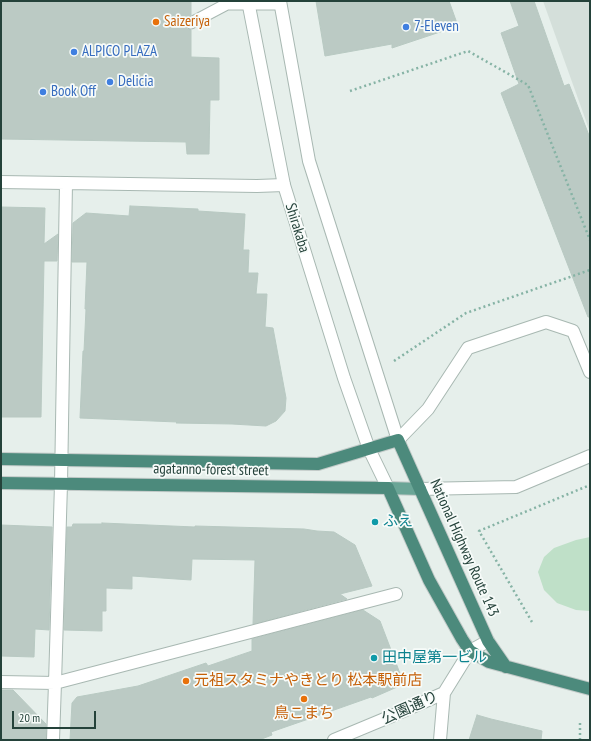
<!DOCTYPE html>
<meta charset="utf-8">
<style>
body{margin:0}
#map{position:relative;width:591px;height:741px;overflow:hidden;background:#e6efeb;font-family:"PT Sans Narrow",sans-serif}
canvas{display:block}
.frame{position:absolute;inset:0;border:2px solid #24423a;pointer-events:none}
.scale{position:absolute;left:12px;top:711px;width:84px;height:18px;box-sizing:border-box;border:2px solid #24423a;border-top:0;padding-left:5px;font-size:12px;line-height:14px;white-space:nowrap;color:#24423a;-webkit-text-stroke:3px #f7fbf9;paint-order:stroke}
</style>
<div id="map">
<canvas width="591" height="741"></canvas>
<div class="frame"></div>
<div class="scale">20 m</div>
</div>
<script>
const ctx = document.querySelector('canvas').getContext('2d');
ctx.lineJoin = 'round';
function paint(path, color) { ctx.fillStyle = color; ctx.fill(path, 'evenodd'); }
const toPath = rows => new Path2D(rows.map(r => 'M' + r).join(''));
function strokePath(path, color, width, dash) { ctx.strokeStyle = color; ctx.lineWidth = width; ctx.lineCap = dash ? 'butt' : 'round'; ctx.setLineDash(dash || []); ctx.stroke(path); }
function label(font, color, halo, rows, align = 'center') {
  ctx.font = font + ' "PT Sans Narrow","Noto Sans JP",sans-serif'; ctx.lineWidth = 3.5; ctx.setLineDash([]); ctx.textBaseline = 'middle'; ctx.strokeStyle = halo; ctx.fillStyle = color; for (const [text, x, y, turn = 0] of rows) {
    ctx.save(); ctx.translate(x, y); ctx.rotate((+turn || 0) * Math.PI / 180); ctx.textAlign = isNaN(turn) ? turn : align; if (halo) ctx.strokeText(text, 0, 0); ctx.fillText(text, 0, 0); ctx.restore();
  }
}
paint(toPath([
 [543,1,590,1,590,132]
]), '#d4dfda');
paint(toPath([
 [590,537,590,611,576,610,557,603,544,590,538,572,544,557,554,548,576,540]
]), '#bfe0c8');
const building = toPath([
 [1,1,191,1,191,15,185,19,184,23,185,26,187,29,191,30,191,57,219,58,219,100,210,100,209,154,187,154,186,142,1,139,1,1],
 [316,1,449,1,458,26,392,48,392,44,325,56,316,1],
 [510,1,534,1,564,86,569,84,590,138,590,317,588,317,501,93,519,84,501,33,519,26,510,1],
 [130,206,198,209,198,211,245,214,243,250,249,250,248,273,258,273,256,294,267,294,265,327,273,328,286,398,285,411,276,421,266,426,232,424,176,423,177,422,80,418,83,351,84,351,86,309,85,309,87,262,72,262,73,223,86,213,129,216,130,206],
 [1,207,45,208,44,244,58,234,57,261,44,261,41,417,1,417,1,207],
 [102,523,195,527,195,526,304,529,317,531,334,532,355,545,372,586,340,594,347,599,253,624,255,560,192,559,191,580,132,576,132,589,106,588,106,611,102,611,102,631,64,630,67,527,72,527,73,524,102,524,102,523],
 [1,525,52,527,49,630,35,629,34,657,1,656,1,525],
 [363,610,380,621,404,684,372,698,371,697,320,715,271,732,272,735,259,740,70,740,72,703,77,697,138,686,206,663,208,666,252,651,252,639,363,610],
 [1,690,13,690,46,724,46,740,1,739,1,690],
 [477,715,491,719,542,731,541,740,469,740,477,715]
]);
paint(building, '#bbcac4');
strokePath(building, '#b8c9c2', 1);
const service = toPath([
 [191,23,227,4,280,4]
]);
const minor = toPath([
 [1,182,257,186,284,185],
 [398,440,428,409,468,348,546,322,573,331,590,372],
 [420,489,516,487,590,456],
 [1,682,55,683,396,594],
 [53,740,55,683,61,484,66,183],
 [334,740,394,715,444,693,470,651,488,641],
 [440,740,444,693]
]);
const tertiary = toPath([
 [248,1,284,185,344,378,369,449,388,488],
 [280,1,309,161,398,440]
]);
const primary = toPath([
 [388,488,420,489]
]);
const trunk = toPath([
 [1,459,318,464,398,440,488,641,506,667],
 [1,483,388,488,429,580,462,639,470,651,489,662,590,689]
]);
strokePath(service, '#a8b8b2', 13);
strokePath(minor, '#a8b8b2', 14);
strokePath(tertiary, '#a8b8b2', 14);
strokePath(primary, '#c2cac8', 14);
strokePath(trunk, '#c2cac8', 14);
strokePath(toPath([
 [350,91,468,51,528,85,590,240],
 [394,361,466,313,590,270],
 [532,622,479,531,590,485],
 [580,740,580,722]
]), '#86b3a5', 2.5, [2, 3]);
strokePath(service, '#fff', 11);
strokePath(minor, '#fff', 12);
strokePath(tertiary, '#fff', 12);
strokePath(primary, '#6aa596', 12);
strokePath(trunk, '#4c8a7c', 12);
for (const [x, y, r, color] of [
 [156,22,4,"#e8710a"],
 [406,27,4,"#3f7fe0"],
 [74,52,4,"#3f7fe0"],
 [110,82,4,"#3f7fe0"],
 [43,92,4,"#3f7fe0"],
 [375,522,4,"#0f9aa8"],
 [374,658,4,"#0f9aa8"],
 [186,681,4,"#e8710a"],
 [304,699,4,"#e8710a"]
]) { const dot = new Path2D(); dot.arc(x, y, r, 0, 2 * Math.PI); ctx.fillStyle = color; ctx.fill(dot); strokePath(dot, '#f7fbf9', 1.5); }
label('15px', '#c56008', '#f7fbf9', [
 ["Saizeriya",164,22],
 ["元祖スタミナやきとり 松本駅前店",194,681],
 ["鳥こまち",304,714,"center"]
], 'left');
label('15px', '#366cbe', '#f7fbf9', [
 ["7-Eleven",414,27],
 ["ALPICO PLAZA",82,52],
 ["Delicia",118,82],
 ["Book Off",51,92]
], 'left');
label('15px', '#24423a', '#f7fbf9', [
 ["Shirakaba",297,228,73],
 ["agatanno-forest street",211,470,1],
 ["National Highway Route 143",464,548,66],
 ["公園通り",410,708,-24]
]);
label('15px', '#0d838f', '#f7fbf9', [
 ["ふえ",383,522],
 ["田中屋第一ビル",382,658]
], 'left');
</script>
